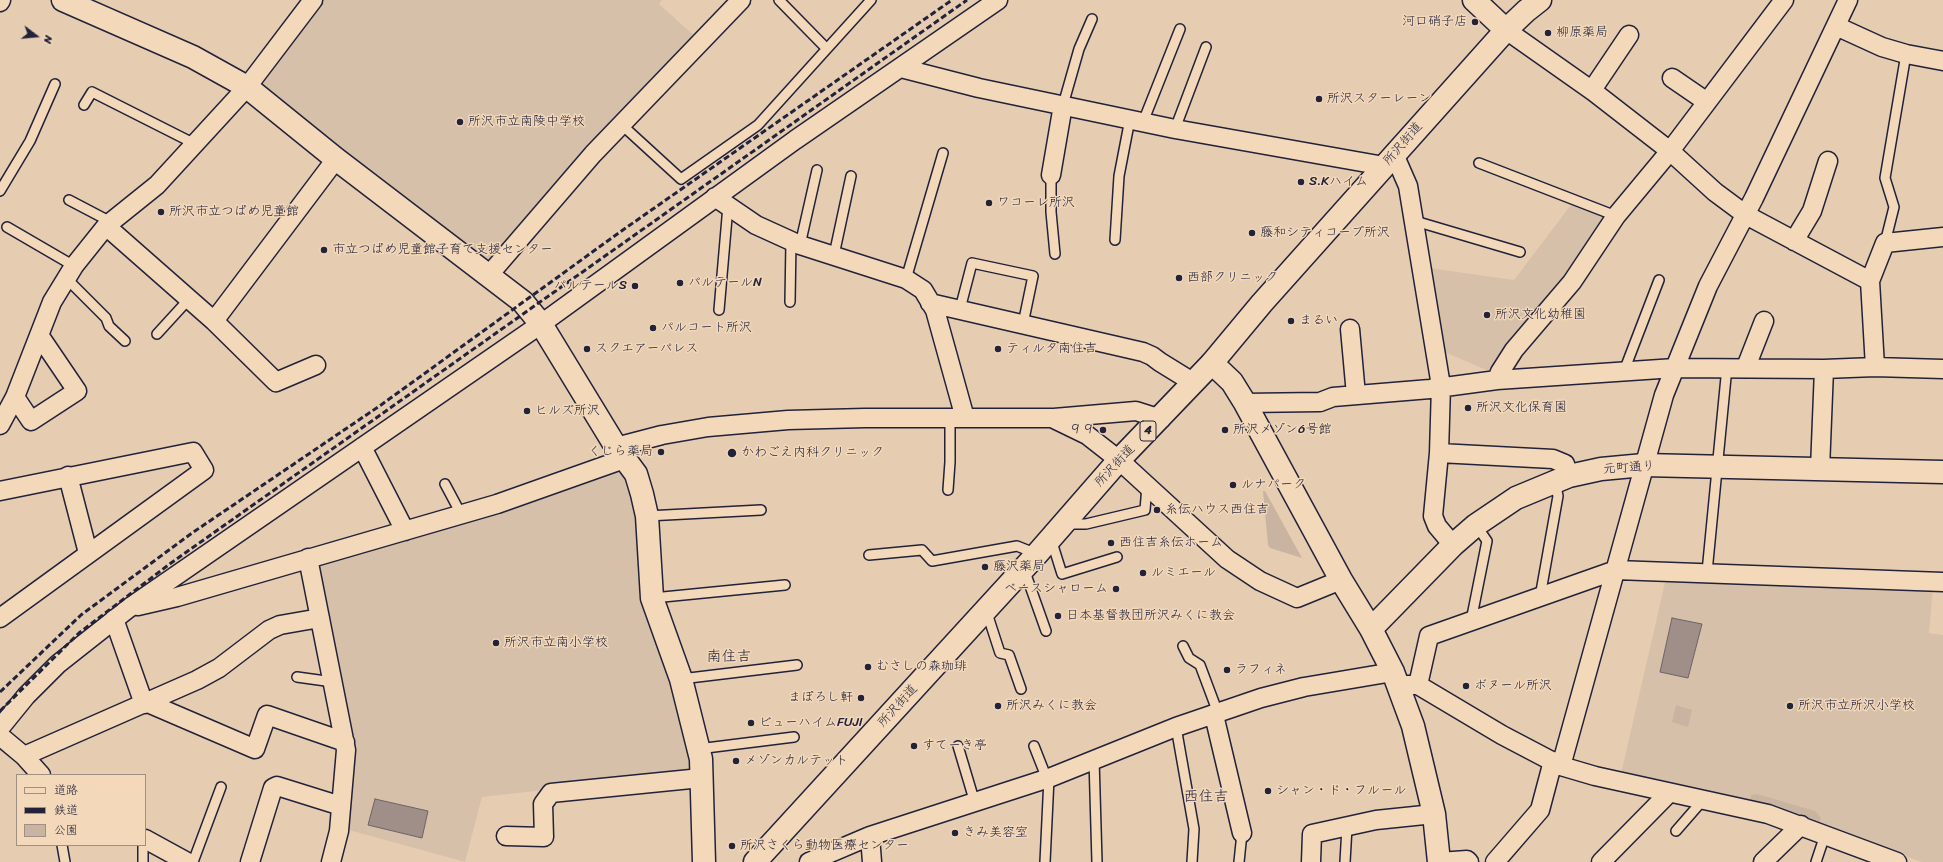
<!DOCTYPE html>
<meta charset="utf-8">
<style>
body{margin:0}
#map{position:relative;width:1943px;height:862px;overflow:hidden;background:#e6cdb2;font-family:Sriracha,"Klee One",sans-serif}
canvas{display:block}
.legend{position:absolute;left:16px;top:774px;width:130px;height:72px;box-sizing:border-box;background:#f3d8ba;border:1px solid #9f8f87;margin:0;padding:5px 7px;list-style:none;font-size:12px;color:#22223b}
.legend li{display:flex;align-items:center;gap:8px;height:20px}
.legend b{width:20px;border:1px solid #9f8f87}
.north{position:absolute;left:16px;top:16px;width:40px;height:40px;-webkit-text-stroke:3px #f3d8ba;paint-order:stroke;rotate:106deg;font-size:11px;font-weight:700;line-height:16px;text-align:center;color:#22223b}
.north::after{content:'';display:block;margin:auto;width:14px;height:18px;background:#22223b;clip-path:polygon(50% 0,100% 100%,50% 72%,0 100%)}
</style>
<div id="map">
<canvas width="1943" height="862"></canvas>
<ul class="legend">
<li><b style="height:5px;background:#f3d8ba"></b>道路</li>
<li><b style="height:5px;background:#22223b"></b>鉄道</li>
<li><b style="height:11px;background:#c9b4a1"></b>公園</li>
</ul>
<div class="north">N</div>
</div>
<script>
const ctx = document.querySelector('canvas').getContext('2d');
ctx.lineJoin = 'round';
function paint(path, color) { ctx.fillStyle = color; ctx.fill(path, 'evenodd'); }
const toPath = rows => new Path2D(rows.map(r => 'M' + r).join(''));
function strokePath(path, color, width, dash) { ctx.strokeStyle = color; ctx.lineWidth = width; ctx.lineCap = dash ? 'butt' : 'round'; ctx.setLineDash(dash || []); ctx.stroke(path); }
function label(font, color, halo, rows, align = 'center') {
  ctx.font = font + ' Sriracha,"Klee One",sans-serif'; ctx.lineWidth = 3; ctx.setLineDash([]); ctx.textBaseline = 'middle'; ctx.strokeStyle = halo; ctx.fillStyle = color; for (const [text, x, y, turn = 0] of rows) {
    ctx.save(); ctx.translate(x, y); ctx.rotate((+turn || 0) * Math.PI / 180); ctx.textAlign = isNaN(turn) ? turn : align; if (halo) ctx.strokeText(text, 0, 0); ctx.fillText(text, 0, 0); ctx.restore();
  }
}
paint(toPath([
 [321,0,662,0,659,4,699,40,489,268,258,87],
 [1573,202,1608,214,1496,374,1442,351,1429,268,1514,280],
 [616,472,626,476,631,482,691,749,691,769,688,774,482,797,465,862,349,830,355,741,317,577,320,566,326,560],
 [1666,578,1933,588,1929,633,1943,635,1943,862,1922,862,1866,842,1620,778]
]), '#d7c0a9');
paint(toPath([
 [1263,491,1265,491,1302,558,1270,548,1268,545],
 [1676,705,1692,710,1688,727,1672,722],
 [1757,794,1815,811,1821,818,1819,823,1811,823,1750,802,1751,795]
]), '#c9b4a1');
const water = toPath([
 [1672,618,1702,624,1688,678,1660,672,1672,618],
 [375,799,428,811,422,838,368,825,375,799]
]);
paint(water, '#a08f88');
strokePath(water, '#6e6369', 1);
const service = toPath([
 [779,0,826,48],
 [84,105,92,92,195,144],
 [1063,105,1079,49,1092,19],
 [1143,122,1180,29],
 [622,125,681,179,758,125,871,0],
 [1175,129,1206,47],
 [1479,163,1616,216],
 [1051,175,1051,212,1055,254],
 [0,191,30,141,55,84],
 [69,200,111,222],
 [1415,221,1520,252],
 [7,227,74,266],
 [1115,240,1119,176,1130,119],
 [1885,243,1894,207,1885,178,1906,54],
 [800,245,817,170],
 [834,255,851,176],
 [66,278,106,318,109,326,125,341],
 [906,279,943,153],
 [790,302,791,241],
 [960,309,972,263,1033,276,1023,324],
 [719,310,728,206],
 [157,334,189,299],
 [1624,371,1659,280],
 [445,484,461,514],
 [948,490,950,462,950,417],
 [647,516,761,510],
 [1066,524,1086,524,1145,510,1147,486],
 [1051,539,1062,574,1117,557],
 [869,555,922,550,932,561,1017,546,1037,554],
 [1024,569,1046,631],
 [1707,572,1727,367],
 [1540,597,1558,496,1555,482],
 [653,598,785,585],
 [986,610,1000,653,1009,655,1021,689],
 [1471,621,1487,541,1476,525],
 [1183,646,1189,658,1200,665,1218,713],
 [297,677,333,682],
 [681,679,797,665],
 [1176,727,1194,829,1192,862],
 [958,746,975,803],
 [1034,746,1047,779],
 [698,749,794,737],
 [1094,759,1097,862],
 [1676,831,1703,800],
 [62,845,65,862],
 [143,862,143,845],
 [193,862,221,787],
 [1045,862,1049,778],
 [1239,862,1242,833],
 [1345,862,1347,827],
 [1816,862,1825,835]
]);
const minor = toPath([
 [0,2,1,0],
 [1836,26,1882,47,1906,54,1943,61],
 [1506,30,1594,92,1670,151,1715,192,1746,215,1870,281,1875,367],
 [901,68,979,88,1175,129,1384,166],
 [1672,78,1707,102],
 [1592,90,1629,35],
 [1394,154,1408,186,1441,386,1439,453,1433,516,1437,526,1453,545],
 [1051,175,1063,105],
 [715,197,756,225,800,245,906,279,923,290,935,310,965,418],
 [106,226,214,321,276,382,316,365],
 [1794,241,1812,211,1828,161],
 [488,276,593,154,741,0],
 [1870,281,1885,243,1943,237],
 [930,303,1143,352,1152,356,1160,362,1194,383],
 [214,321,336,159],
 [1350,329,1356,395],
 [1746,367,1764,321],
 [1497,380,1500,372,1514,350,1572,282,1616,216,1670,151,1784,0],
 [15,397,31,421,77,391,39,335],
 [1245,403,1320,402,1333,397,1430,389,1497,380,1675,368,1824,369,1875,367,1943,369],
 [1054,419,1087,435,1119,460,1227,559,1260,581,1297,598,1341,580],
 [0,425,15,397,52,302,74,266,106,226,157,185,247,87,313,0],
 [362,447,405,531],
 [616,447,662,435,708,427,788,420,865,418,1054,418,1136,411,1161,419],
 [1439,453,1553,459,1565,464,1569,476],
 [1820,469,1824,369],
 [68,476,88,553],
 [0,491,193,452,204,470,0,618],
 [308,558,346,750,339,831,331,862],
 [138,606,177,597,497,504,624,459],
 [114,619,144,704],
 [1405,685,1418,685,1502,735,1561,766,1595,776,1768,814,1897,862],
 [1418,685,1429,636,1616,570,1943,582],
 [148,703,255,749,267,715,345,742],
 [1214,715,1242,833],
 [0,728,26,696,58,664,129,608,541,324,795,140,998,0],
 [0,736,24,756,41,775],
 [24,756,197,680,219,668,269,630,280,625,320,618],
 [1561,766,1664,395,1708,286,1754,198,1848,0],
 [506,836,544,837,543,804,551,793,701,778],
 [870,836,872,862],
 [145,839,187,862],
 [250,862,273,788,277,786,341,806],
 [809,862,870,836,1049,778,1176,727,1261,698,1304,687,1393,672],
 [1311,862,1312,834,1376,820,1434,814],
 [1439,862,1467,860,1469,862],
 [1495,862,1540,810,1553,761],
 [1601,862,1669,793],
 [1763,862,1801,825]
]);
const tertiary = toPath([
 [63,0,193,57,247,87,336,159,523,302,541,324,616,447,636,474,642,494,647,516,652,598,681,679,701,759,704,862],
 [1474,0,1506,30],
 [1212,363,1232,382,1245,403,1341,580,1371,629,1393,672,1413,726,1434,814,1439,862],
 [1371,629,1453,545,1476,525,1516,498,1569,476,1601,469,1644,465,1943,472]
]);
const primary = toPath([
 [755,862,1037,554,1119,460,1212,363,1262,303,1506,30,1526,11,1540,0]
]);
strokePath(service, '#22223b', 12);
strokePath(minor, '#22223b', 21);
strokePath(tertiary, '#22223b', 25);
strokePath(primary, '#22223b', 25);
strokePath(service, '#f3d8ba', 9);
strokePath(minor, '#f3d8ba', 18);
strokePath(tertiary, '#f3d8ba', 22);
strokePath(primary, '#f3d8ba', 22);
strokePath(toPath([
 [0,692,81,615,192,533,381,405,620,232,952,0],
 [0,711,79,633,171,563,967,0]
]), '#22223b', 3, [6, 3]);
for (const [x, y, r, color] of [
 [1475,22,4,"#22223b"],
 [1548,33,4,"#22223b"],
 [1319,99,4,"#22223b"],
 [460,122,4,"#22223b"],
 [1301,182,4,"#22223b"],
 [989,203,4,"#22223b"],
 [161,212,4,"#22223b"],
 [1252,233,4,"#22223b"],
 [324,250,4,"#22223b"],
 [1179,278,4,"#22223b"],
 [680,283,4,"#22223b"],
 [635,286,4,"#22223b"],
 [1487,315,4,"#22223b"],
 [1291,321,4,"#22223b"],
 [653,328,4,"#22223b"],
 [587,349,4,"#22223b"],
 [998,349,4,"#22223b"],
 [1468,408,4,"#22223b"],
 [527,411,4,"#22223b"],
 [1103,430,4,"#22223b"],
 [1225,430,4,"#22223b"],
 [661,452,4,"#22223b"],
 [732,453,5,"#22223b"],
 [1233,485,4,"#22223b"],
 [1157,510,4,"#22223b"],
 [1111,543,4,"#22223b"],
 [985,567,4,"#22223b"],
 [1143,573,4,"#22223b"],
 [1116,589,4,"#22223b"],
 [1058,616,4,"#22223b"],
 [496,643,4,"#22223b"],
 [868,667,4,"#22223b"],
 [1227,670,4,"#22223b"],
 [1466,686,4,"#22223b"],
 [861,698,4,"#22223b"],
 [998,706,4,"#22223b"],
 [1790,706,4,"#22223b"],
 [751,723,4,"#22223b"],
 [914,746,4,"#22223b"],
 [736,761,4,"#22223b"],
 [1268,791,4,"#22223b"],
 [955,833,4,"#22223b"],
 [732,846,4,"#22223b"]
]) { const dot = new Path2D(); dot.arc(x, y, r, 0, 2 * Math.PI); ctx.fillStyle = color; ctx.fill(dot); strokePath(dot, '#f3d8ba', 1.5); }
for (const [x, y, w] of [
 [1148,431,16]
]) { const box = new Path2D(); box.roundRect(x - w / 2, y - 10, w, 20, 3); ctx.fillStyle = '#f3d8ba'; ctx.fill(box); strokePath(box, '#22223b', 1); }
label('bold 12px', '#22223b', null, [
 ["4",1148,431]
]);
label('13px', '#22223b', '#f3d8ba', [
 ["河口硝子店",1467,22,"right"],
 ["柳原薬局",1556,33],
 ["所沢スターレーン",1327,99],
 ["所沢市立南陵中学校",468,122],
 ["S.Kハイム",1309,182],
 ["ワコーレ所沢",997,203],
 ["所沢市立つばめ児童館",169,212],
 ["藤和シティコープ所沢",1260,233],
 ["市立つばめ児童館子育て支援センター",332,250],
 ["西部クリニック",1187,278],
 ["パルテールN",688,283],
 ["パルテールS",627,286,"right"],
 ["所沢文化幼稚園",1495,315],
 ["まるい",1299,321],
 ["パルコート所沢",661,328],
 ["スクエアーパレス",595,349],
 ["ティルタ南住吉",1006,349],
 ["所沢文化保育園",1476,408],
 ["ヒルズ所沢",535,411],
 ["９９",1095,430,"right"],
 ["所沢メゾン6号館",1233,430],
 ["くじら薬局",653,452,"right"],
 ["かわごえ内科クリニック",741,453],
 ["ルナパーク",1241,485],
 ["糸伝ハウス西住吉",1165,510],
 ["西住吉糸伝ホーム",1119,543],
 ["藤沢薬局",993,567],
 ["ルミエール",1151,573],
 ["ベースシャローム",1108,589,"right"],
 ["日本基督教団所沢みくに教会",1066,616],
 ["所沢市立南小学校",504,643],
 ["むさしの森珈琲",876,667],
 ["ラフィネ",1235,670],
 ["ボヌール所沢",1474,686],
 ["まぼろし軒",853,698,"right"],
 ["所沢みくに教会",1006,706],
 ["所沢市立所沢小学校",1798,706],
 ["ビューハイムFUJI",759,723],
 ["すてーき亭",922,746],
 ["メゾンカルテット",744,761],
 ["シャン・ド・フルール",1276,791],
 ["きみ美容室",963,833],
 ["所沢さくら動物医療センター",740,846]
], 'left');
label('13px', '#22223b', '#f3d8ba', [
 ["所沢街道",1403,144,-49],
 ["所沢街道",1115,466,-47],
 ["元町通り",1629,468,-4],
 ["所沢街道",898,706,-48]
]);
label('15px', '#22223b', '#f3d8ba', [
 ["南住吉",729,657],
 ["西住吉",1206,797]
]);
</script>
